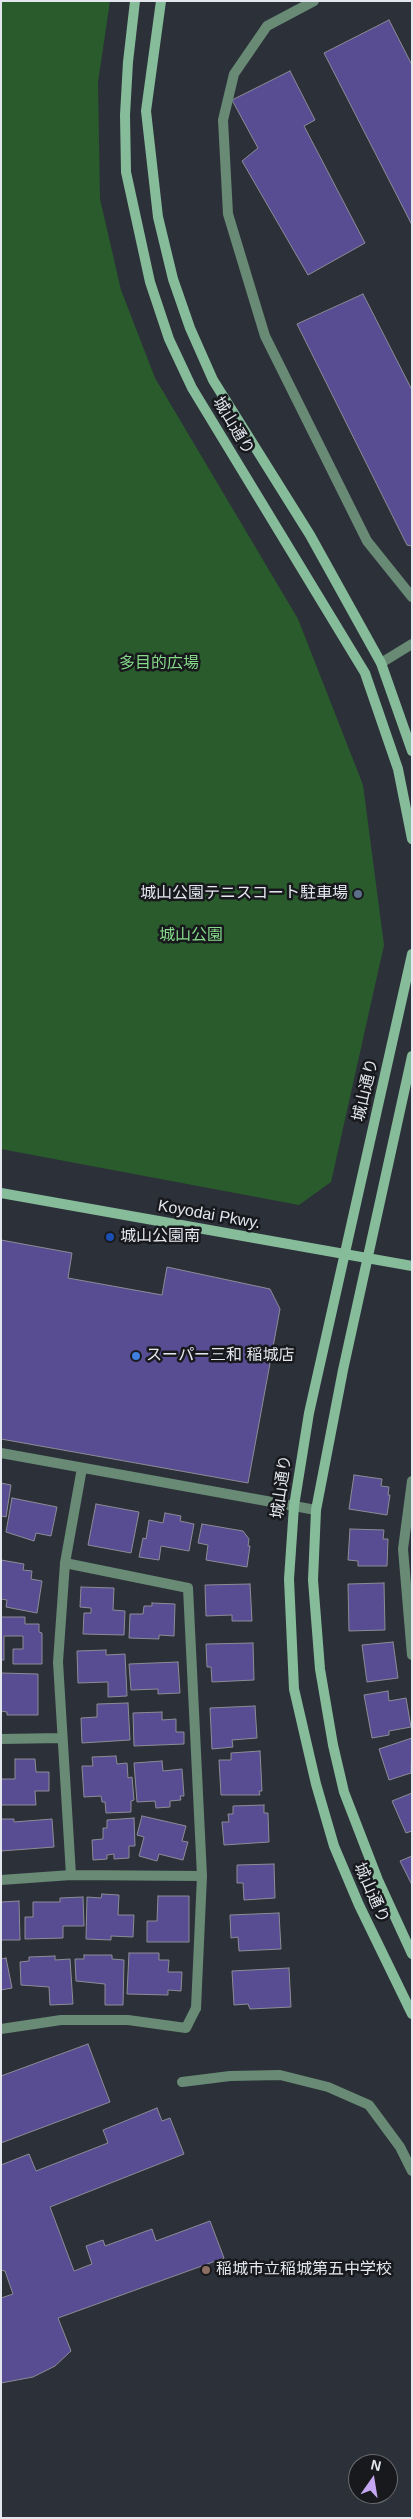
<!DOCTYPE html>
<meta charset="utf-8">
<style>
body{margin:0}
#map{position:relative;width:413px;height:2519px;overflow:hidden;background:#2c3139;font-family:Arial,sans-serif}
canvas{display:block}
.frame{position:absolute;inset:0;border:2px solid #e3e6ec;pointer-events:none}
.north{position:absolute;left:348px;top:2454px;width:50px;height:50px;box-sizing:border-box;background:#17191d;border:1px solid #696b70;border-radius:50%;rotate:13deg;font-size:14px;font-weight:700;line-height:20px;text-align:center;color:#e3e6ec}
.north::after{content:'';display:block;margin:auto;width:18px;height:22px;background:#c5a6f0;clip-path:polygon(50% 0,100% 100%,50% 72%,0 100%)}
</style>
<div id="map">
<canvas width="413" height="2519"></canvas>
<div class="frame"></div>
<div class="north">N</div>
</div>
<script>
const ctx = document.querySelector('canvas').getContext('2d');
ctx.lineJoin = 'round';
function paint(path, color) { ctx.fillStyle = color; ctx.fill(path, 'evenodd'); }
const toPath = rows => new Path2D(rows.map(r => 'M' + r).join(''));
function strokePath(path, color, width, dash) { ctx.strokeStyle = color; ctx.lineWidth = width; ctx.lineCap = dash ? 'butt' : 'round'; ctx.setLineDash(dash || []); ctx.stroke(path); }
function label(font, color, halo, rows, align = 'center') {
  ctx.font = font + ' Arial,"Noto Sans JP",sans-serif'; ctx.lineWidth = 5; ctx.setLineDash([]); ctx.textBaseline = 'middle'; ctx.strokeStyle = halo; ctx.fillStyle = color; for (const [text, x, y, turn = 0] of rows) {
    ctx.save(); ctx.translate(x, y); ctx.rotate((+turn || 0) * Math.PI / 180); ctx.textAlign = isNaN(turn) ? turn : align; if (halo) ctx.strokeText(text, 0, 0); ctx.fillText(text, 0, 0); ctx.restore();
  }
}
paint(toPath([
 [1,1,110,1,98,82,100,199,121,290,155,378,298,619,363,785,384,945,331,1182,299,1205,1,1149]
]), '#2a5b2d');
const building = toPath([
 [389,20,412,65,412,225,324,53,389,20],
 [290,71,315,120,304,126,365,243,308,275,242,161,258,148,232,100,290,71],
 [363,294,412,390,412,546,407,545,297,324,363,294],
 [1,1240,72,1253,68,1278,162,1295,167,1267,270,1289,280,1309,248,1483,1,1439,1,1240],
 [354,1475,382,1479,381,1486,389,1487,388,1495,390,1495,387,1515,349,1509,354,1475],
 [1,1483,11,1485,6,1517,2,1516,1,1520,1,1483],
 [12,1498,57,1507,51,1536,36,1533,34,1541,6,1532,12,1498],
 [96,1504,139,1512,131,1553,88,1545,96,1504],
 [165,1513,181,1516,180,1521,194,1524,189,1551,161,1546,159,1560,139,1557,143,1538,146,1539,149,1520,163,1523,165,1513],
 [202,1524,243,1531,249,1539,248,1546,250,1546,247,1567,206,1560,208,1545,198,1543,202,1524],
 [350,1529,384,1530,383,1539,388,1539,387,1566,358,1566,358,1561,348,1560,350,1529],
 [1,1560,24,1564,23,1570,32,1571,31,1579,42,1581,37,1613,6,1607,7,1600,1,1599,1,1560],
 [384,1583,385,1630,349,1631,348,1584,384,1583],
 [250,1584,252,1621,232,1621,232,1615,206,1616,205,1585,250,1584],
 [81,1587,114,1588,113,1610,125,1611,124,1635,83,1634,84,1613,91,1613,91,1608,80,1607,81,1587],
 [152,1603,175,1604,174,1636,159,1635,159,1639,129,1638,130,1614,143,1614,144,1606,152,1606,152,1603],
 [1,1617,25,1617,25,1624,39,1624,39,1632,42,1633,42,1664,13,1664,13,1649,23,1649,23,1636,4,1636,4,1660,1,1660,1,1617],
 [393,1642,398,1678,367,1682,362,1645,393,1642],
 [253,1643,254,1680,212,1682,211,1667,207,1667,206,1644,253,1643],
 [106,1650,106,1655,125,1654,127,1696,108,1697,108,1682,78,1683,77,1651,106,1650],
 [178,1662,180,1693,158,1694,158,1689,131,1690,129,1664,178,1662],
 [1,1673,38,1674,38,1715,7,1715,7,1712,1,1711,1,1673],
 [388,1691,389,1701,406,1698,411,1727,389,1731,389,1735,372,1738,364,1695,388,1691],
 [128,1703,130,1740,82,1743,81,1718,97,1717,97,1704,128,1703],
 [255,1706,257,1738,232,1740,233,1747,212,1749,210,1708,255,1706],
 [162,1712,162,1720,176,1719,176,1732,184,1732,184,1744,134,1746,133,1713,162,1712],
 [412,1738,411,1773,389,1780,379,1749,412,1738],
 [260,1751,262,1791,259,1791,260,1795,221,1795,219,1760,231,1760,231,1753,260,1751],
 [116,1756,117,1764,127,1763,128,1778,132,1777,134,1800,131,1801,131,1812,106,1813,105,1802,102,1802,101,1796,84,1797,82,1766,93,1766,92,1757,116,1756],
 [15,1759,35,1759,36,1772,49,1772,49,1791,35,1791,36,1805,1,1805,1,1779,15,1779,15,1759],
 [162,1761,163,1771,182,1769,184,1796,180,1796,181,1800,170,1801,170,1807,156,1808,155,1801,137,1802,134,1763,162,1761],
 [412,1793,412,1831,406,1833,392,1801,412,1793],
 [264,1805,264,1813,268,1813,269,1842,224,1845,222,1822,229,1822,228,1814,233,1814,233,1806,264,1805],
 [142,1816,186,1826,182,1841,188,1842,183,1860,159,1854,157,1861,139,1856,144,1837,137,1835,142,1816],
 [134,1818,135,1846,129,1846,129,1858,114,1859,114,1854,107,1855,107,1859,93,1860,92,1840,103,1839,103,1828,107,1828,107,1820,134,1818],
 [1,1819,14,1819,14,1822,52,1819,54,1847,1,1851,1,1819],
 [412,1856,412,1885,400,1861,412,1856],
 [274,1864,275,1898,244,1900,243,1883,237,1883,237,1865,274,1864],
 [102,1894,119,1895,118,1915,134,1915,133,1937,111,1936,111,1940,86,1939,87,1897,101,1898,102,1894],
 [158,1896,189,1896,189,1942,147,1942,147,1921,157,1921,158,1896],
 [83,1897,84,1926,63,1926,63,1938,25,1939,25,1917,33,1917,33,1902,60,1902,60,1898,83,1897],
 [19,1901,20,1940,1,1940,1,1902,19,1901],
 [279,1913,281,1949,239,1951,238,1937,231,1938,230,1915,279,1913],
 [129,1953,159,1953,159,1960,169,1960,168,1972,182,1972,181,1991,168,1990,168,1995,127,1994,129,1953],
 [84,1955,112,1955,112,1959,124,1960,123,2005,105,2005,105,1984,76,1981,75,1959,84,1959,84,1955],
 [55,1956,55,1960,70,1959,73,2004,50,2005,49,1987,21,1985,20,1962,29,1961,29,1957,55,1956],
 [6,1958,12,1988,1,1990,1,1959,6,1958],
 [289,1968,291,2007,250,2009,248,2004,234,2005,232,1971,289,1968],
 [88,2044,110,2102,1,2143,1,2076,88,2044],
 [157,2108,162,2121,170,2118,184,2154,50,2207,74,2271,92,2264,86,2246,103,2240,105,2246,152,2229,156,2241,210,2221,224,2258,58,2318,71,2351,55,2366,33,2377,1,2383,1,2298,13,2294,5,2271,1,2270,1,2165,29,2154,36,2171,108,2143,103,2130,157,2108]
]);
paint(building, '#584d92');
strokePath(building, '#8c8c96', 1);
strokePath(toPath([
 [314,1,267,26,234,74,223,120,228,214,265,336,367,541,412,597],
 [381,663,412,644],
 [1,2029,61,2020,128,2020,186,2028,196,2008],
 [182,2082,230,2076,280,2075,328,2087,369,2105,400,2147,412,2171]
]), '#698a75', 10);
strokePath(toPath([
 [1,1453,316,1510],
 [412,1481,403,1549,412,1655],
 [1,1739,61,1738],
 [71,1875,58,1662,65,1563,82,1468],
 [1,1880,71,1875,202,1876,188,1588,65,1563],
 [196,2008,202,1876]
]), '#698a75', 10);
strokePath(toPath([
 [135,1,128,62,125,115,126,172,150,282,169,339,192,388,365,673,398,769,412,839],
 [161,1,146,111,158,217,173,279,190,328,213,380,310,535,381,663,412,751],
 [412,954,309,1413,294,1506,289,1579,294,1689,316,1784,334,1846,359,1905,412,2014],
 [412,1056,343,1370,316,1510,313,1580,320,1669,333,1745,344,1792,378,1880,412,1954],
 [1,1193,412,1266]
]), '#87bc9b', 10);
for (const [x, y, r, color] of [
 [358,894,5,"#5c6f8a"],
 [110,1237,5,"#1a4fb4"],
 [136,1356,5,"#3f7fe0"],
 [206,2270,5,"#8d6e63"]
]) { const dot = new Path2D(); dot.arc(x, y, r, 0, 2 * Math.PI); ctx.fillStyle = color; ctx.fill(dot); strokePath(dot, '#17191d', 2); }
label('16px', '#e3e6ec', '#17191d', [
 ["城山通り",233,426,59],
 ["城山通り",366,1090,-77],
 ["Koyodai Pkwy.",209,1215,10],
 ["城山通り",282,1487,-82],
 ["城山通り",371,1893,66]
]);
label('16px', '#86da8a', '#17191d', [
 ["多目的広場",159,664],
 ["城山公園",191,936]
]);
label('16px', '#e3e6ec', '#17191d', [
 ["城山公園テニスコート駐車場",348,894,"right"],
 ["城山公園南",120,1237],
 ["スーパー三和 稲城店",146,1356],
 ["稲城市立稲城第五中学校",216,2270]
], 'left');
</script>
